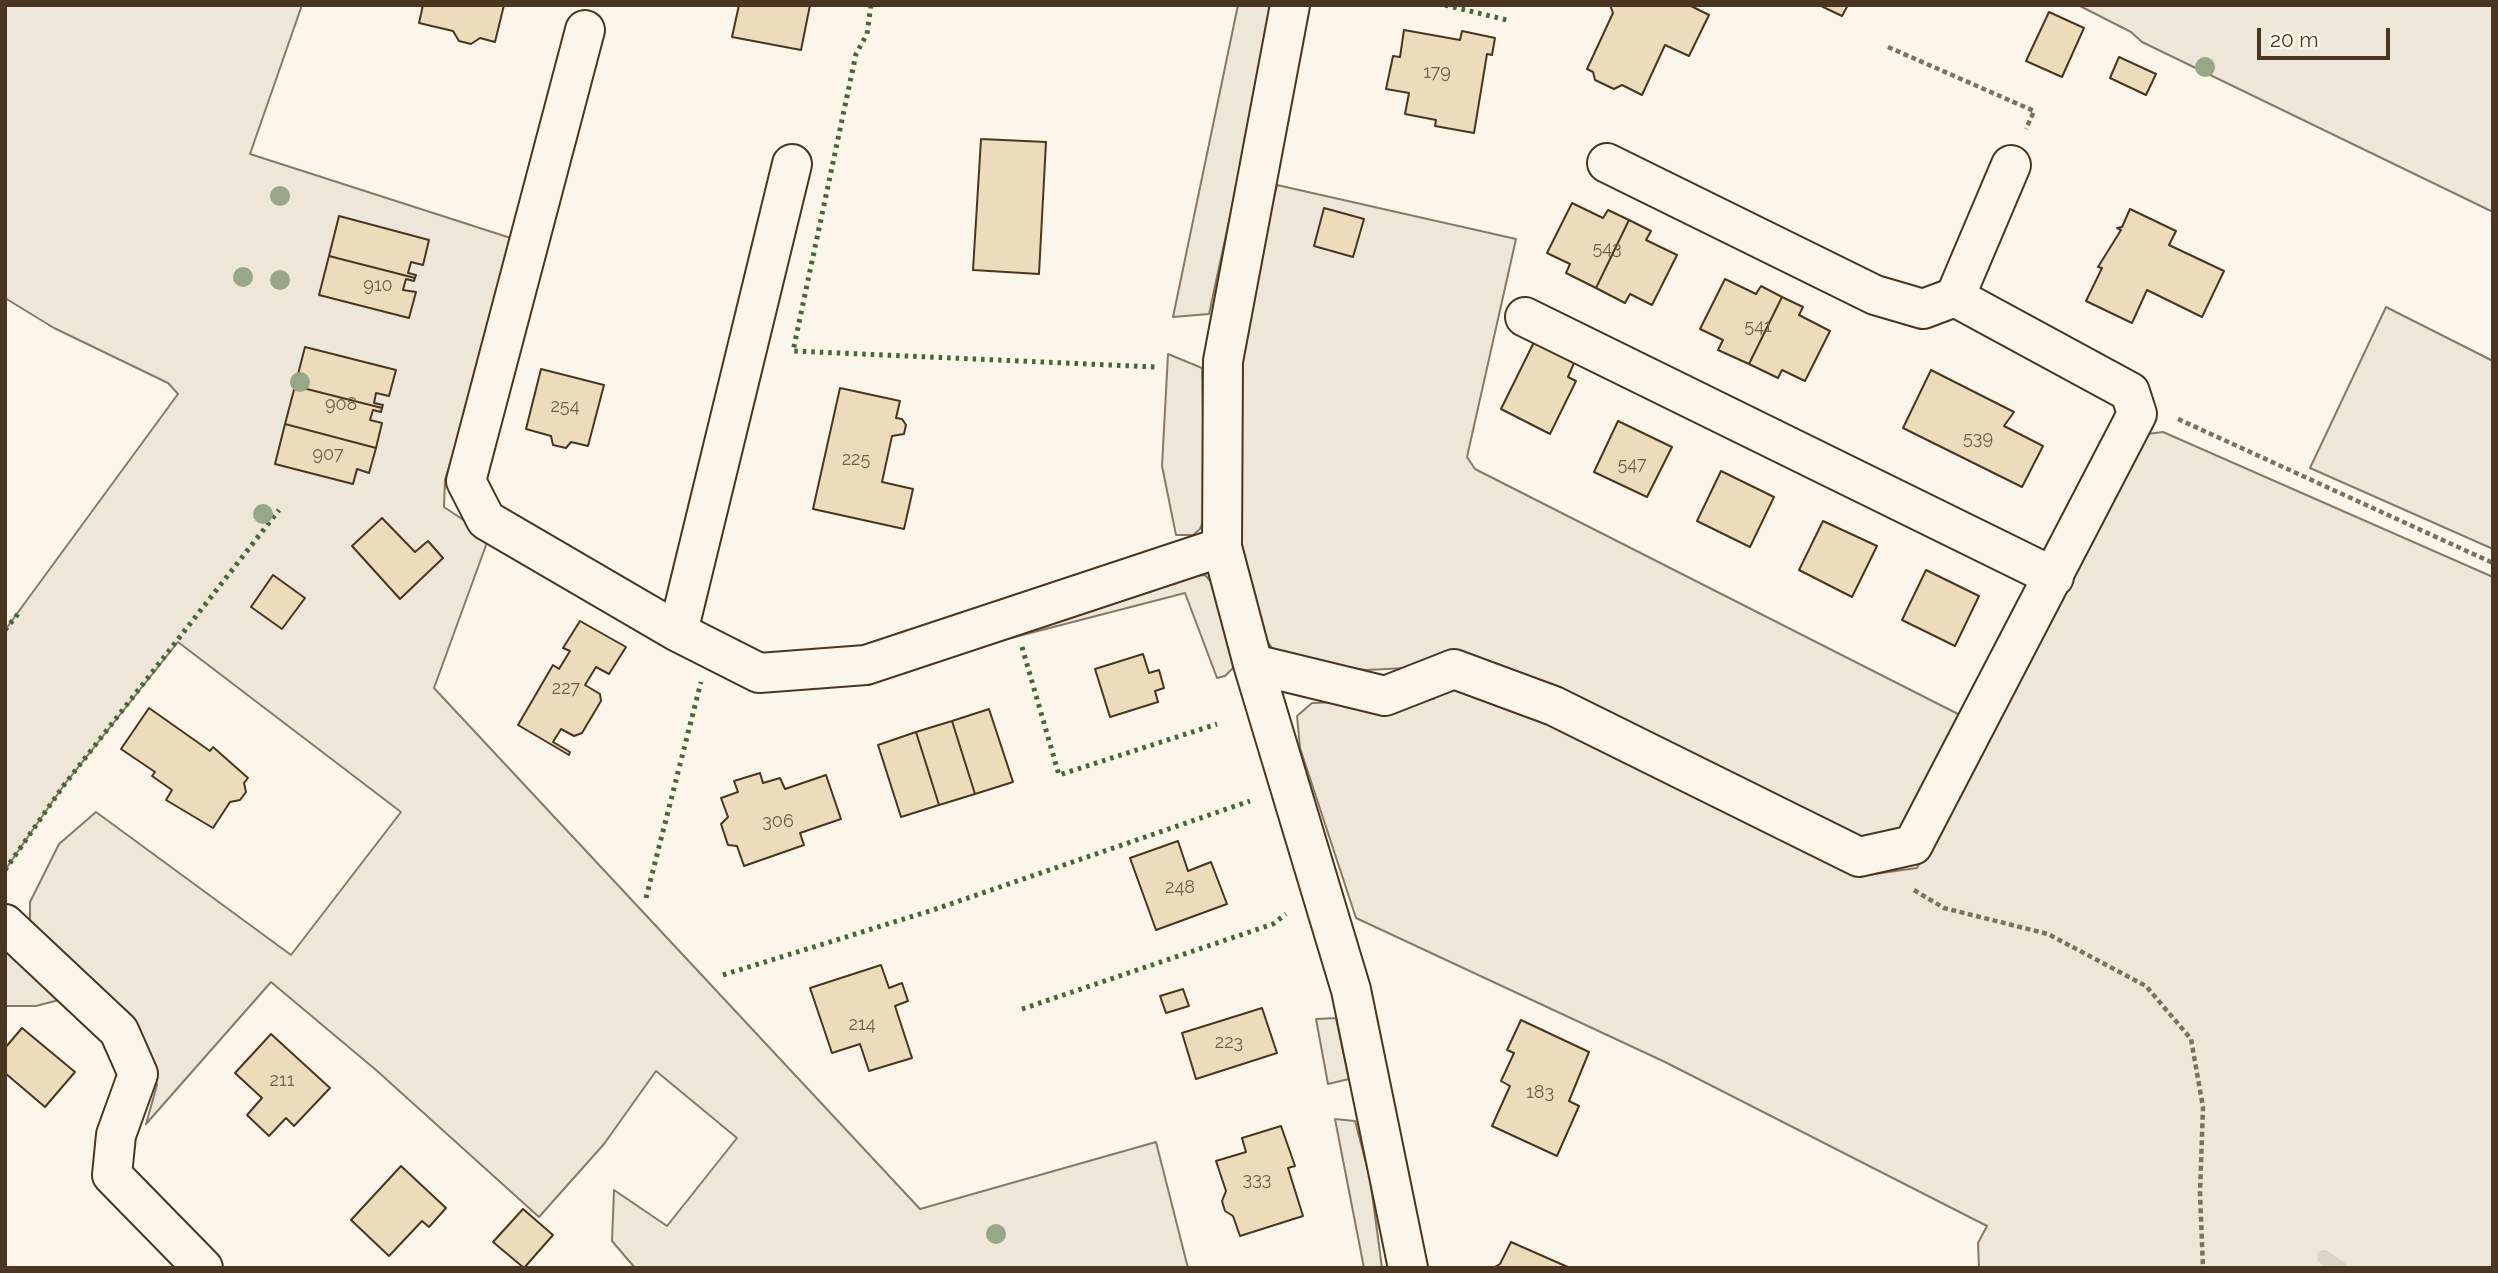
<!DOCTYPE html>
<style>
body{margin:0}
#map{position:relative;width:2498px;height:1273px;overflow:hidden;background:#fbf6e9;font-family:Raleway,sans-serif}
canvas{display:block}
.frame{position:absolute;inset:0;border:7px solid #4a3520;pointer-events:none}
.scale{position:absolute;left:2257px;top:28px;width:133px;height:32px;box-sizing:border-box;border:4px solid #4a3520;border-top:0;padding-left:9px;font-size:21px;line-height:24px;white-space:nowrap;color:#4a3520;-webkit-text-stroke:5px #fbf6e9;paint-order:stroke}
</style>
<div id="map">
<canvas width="2498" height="1273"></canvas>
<div class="frame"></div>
<div class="scale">20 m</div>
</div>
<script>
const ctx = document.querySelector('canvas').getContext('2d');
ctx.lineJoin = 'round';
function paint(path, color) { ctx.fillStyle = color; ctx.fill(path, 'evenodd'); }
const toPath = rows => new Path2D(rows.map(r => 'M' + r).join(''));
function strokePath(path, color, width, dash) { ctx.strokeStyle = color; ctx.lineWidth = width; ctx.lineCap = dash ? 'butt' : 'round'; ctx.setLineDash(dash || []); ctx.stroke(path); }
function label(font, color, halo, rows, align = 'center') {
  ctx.font = font + ' Raleway,sans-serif'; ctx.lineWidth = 5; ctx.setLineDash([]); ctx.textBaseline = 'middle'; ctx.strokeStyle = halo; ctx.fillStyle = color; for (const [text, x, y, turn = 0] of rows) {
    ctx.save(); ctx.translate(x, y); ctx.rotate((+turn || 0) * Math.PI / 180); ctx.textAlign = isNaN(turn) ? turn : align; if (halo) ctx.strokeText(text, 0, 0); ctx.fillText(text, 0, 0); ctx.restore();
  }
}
const green = toPath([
 [5,5,302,5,250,154,517,240,445,480,444,507,489,537,434,688,920,1209,1156,1142,1188,1268,635,1268,612,1241,614,1190,667,1226,737,1138,656,1071,604,1144,539,1217,376,1070,271,982,146,1124,157,1085,149,1054,30,934,30,902,59,844,96,812,291,955,401,812,178,642,64,785,5,870,5,630,178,394,168,383,54,328,5,298,5,5],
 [1238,5,1273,5,1257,91,1209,314,1173,317,1238,5],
 [2078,5,2493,5,2493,212,2142,42,2131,32,2078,5],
 [1277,185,1516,239,1467,457,1475,469,1960,715,1909,821,1889,837,1780,839,1860,876,1917,868,2139,435,2163,432,2493,577,2493,1268,1979,1268,1978,1243,1987,1226,1665,1062,1356,918,1300,748,1297,716,1312,703,1434,699,1427,667,1366,670,1292,661,1276,654,1261,632,1249,597,1237,510,1239,334,1277,185],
 [2386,307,2493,361,2493,549,2310,468,2386,307],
 [1168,354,1202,368,1205,517,1200,529,1193,535,1176,535,1162,466,1168,354],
 [1205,575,1212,583,1234,667,1225,676,1217,678,1185,593,1007,639,1173,576,1205,575],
 [5,948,59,1000,36,1006,5,1006,5,948],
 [1336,1018,1349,1079,1328,1084,1316,1019,1336,1018],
 [1335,1119,1355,1121,1370,1178,1382,1268,1364,1268,1335,1119]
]);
paint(green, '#ede6d9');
strokePath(green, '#887966', 2);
strokePath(toPath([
 [2324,1257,2340,1268]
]), '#dcd4c6', 14);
const building = toPath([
 [423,5,504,5,495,42,480,38,471,44,459,41,453,31,419,23,423,5],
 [739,5,810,5,801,50,732,37,739,5],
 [1689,5,1709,15,1689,56,1665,45,1642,95,1622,85,1614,89,1595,80,1593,72,1587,69,1613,13,1610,5,1689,5],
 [1819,5,1848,5,1842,16,1819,5],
 [2049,12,2084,28,2062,77,2026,61,2049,12],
 [1404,30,1460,40,1462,31,1495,38,1492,55,1487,54,1474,133,1435,126,1436,120,1405,114,1409,93,1386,89,1393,56,1400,57,1404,30],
 [2119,57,2156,74,2146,95,2110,78,2119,57],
 [981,139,1046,142,1039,274,973,270,981,139],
 [1572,203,1603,218,1608,210,1629,220,1596,288,1566,273,1570,264,1547,253,1572,203],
 [1324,208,1364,219,1353,257,1314,246,1324,208],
 [2130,209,2176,231,2169,245,2224,271,2202,317,2147,290,2132,323,2086,301,2102,268,2098,267,2121,230,2117,228,2122,227,2130,209],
 [339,216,429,240,423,265,411,262,408,273,416,275,415,278,329,256,339,216],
 [1629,220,1651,231,1646,240,1677,255,1652,305,1630,294,1625,303,1596,288,1629,220],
 [329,256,415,278,414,281,406,279,403,290,416,292,409,318,319,295,329,256],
 [1725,279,1756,294,1761,286,1782,297,1749,364,1718,350,1723,340,1700,329,1725,279],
 [1782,297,1803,307,1799,315,1830,331,1805,381,1782,370,1778,378,1749,364,1782,297],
 [1537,336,1577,356,1568,377,1576,381,1550,434,1501,409,1537,336],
 [305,347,396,370,389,396,376,393,374,403,383,405,382,408,295,386,305,347],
 [541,369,604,385,588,446,571,442,566,448,553,445,551,436,526,429,541,369],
 [1931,370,2014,412,2004,426,2043,446,2022,487,1903,428,1931,370],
 [295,386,382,408,381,412,373,410,370,420,382,423,376,448,285,424,295,386],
 [840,388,900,401,896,418,902,419,906,425,904,434,892,436,882,482,913,489,904,529,813,509,840,388],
 [1618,421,1672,447,1647,497,1594,472,1618,421],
 [285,424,376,448,369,473,357,469,353,484,275,464,285,424],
 [1721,471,1774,497,1750,547,1697,521,1721,471],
 [382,518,415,552,428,541,443,558,400,599,352,546,382,518],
 [1823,521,1877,546,1852,597,1799,570,1823,521],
 [1926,570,1979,596,1955,646,1902,620,1926,570],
 [273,575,305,598,282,629,251,607,273,575],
 [580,621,626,647,609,674,596,667,585,685,600,694,601,701,582,733,574,736,561,729,553,742,570,752,569,755,518,725,553,665,559,669,570,651,563,648,580,621],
 [1143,654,1149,673,1159,670,1164,688,1155,691,1158,702,1110,717,1095,669,1143,654],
 [149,708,210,751,213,747,248,778,244,783,246,792,240,800,230,802,213,828,166,800,172,790,152,776,155,772,121,749,149,708],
 [989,709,1013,782,975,794,952,721,989,709],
 [952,721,975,794,939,805,916,732,952,721],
 [916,732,939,805,901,817,878,745,916,732],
 [760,773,763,783,780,778,785,789,826,775,841,819,800,833,804,845,744,866,737,846,728,845,721,824,728,817,721,798,738,792,734,781,760,773],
 [1178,841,1188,871,1211,862,1227,904,1156,930,1130,858,1178,841],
 [881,965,889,988,902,983,908,1001,895,1006,912,1058,869,1071,860,1044,832,1053,810,988,881,965],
 [1183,989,1189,1006,1166,1013,1160,996,1183,989],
 [1262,1008,1277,1053,1196,1079,1182,1033,1262,1008],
 [1521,1020,1589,1052,1569,1101,1579,1106,1557,1156,1492,1126,1510,1086,1501,1081,1514,1053,1507,1050,1521,1020],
 [22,1028,75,1072,45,1107,5,1073,5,1048,22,1028],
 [271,1034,330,1088,294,1126,286,1118,269,1136,247,1115,262,1098,235,1073,271,1034],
 [1281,1126,1295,1166,1288,1168,1303,1216,1240,1236,1233,1216,1225,1211,1222,1201,1226,1191,1216,1161,1246,1152,1242,1138,1281,1126],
 [401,1166,446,1208,429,1227,422,1221,389,1256,351,1220,401,1166],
 [523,1209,553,1235,524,1268,493,1242,523,1209],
 [1511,1242,1570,1268,1493,1268,1500,1264,1511,1242]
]);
paint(building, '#ecdcbc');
strokePath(building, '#4a3520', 2);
const minor = toPath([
 [1290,5,1223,361,1222,547,1253,664,1351,990,1408,1268],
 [585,30,466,481,486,520,678,632],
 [1607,163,1875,295,1923,309,1955,297,2011,165],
 [792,164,678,632,759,673,866,665,1222,547],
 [1525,317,2054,577],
 [1253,664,1385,696,1454,669,1554,706,1859,857,1913,845,2137,414,2130,392,1955,297],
 [5,924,119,1031,138,1074,116,1135,112,1175,203,1268]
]);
strokePath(minor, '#4a3520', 42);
strokePath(toPath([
 [1888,47,2034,111,2026,129],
 [2178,419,2493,563],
 [1914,890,1944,908,2048,934,2146,986,2191,1039,2203,1107,2200,1193,2203,1268]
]), '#7f6f5c', 4.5, [5, 3.5]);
strokePath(minor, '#fbf6e9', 38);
strokePath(toPath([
 [871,5,867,34,856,54,793,351,1156,367],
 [1445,5,1511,21],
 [5,630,21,610],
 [1022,647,1059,775,1217,724],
 [5,870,64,785,279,510],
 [646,898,701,682],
 [723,975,933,910,1250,801],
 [1022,1009,1273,924,1286,914]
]), '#436837', 5, [3.5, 5]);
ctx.fillStyle = '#96a887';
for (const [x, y] of [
 [2205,67],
 [280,196],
 [243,277],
 [280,280],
 [300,382],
 [263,514],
 [996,1234]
]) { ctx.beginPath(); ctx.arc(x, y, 10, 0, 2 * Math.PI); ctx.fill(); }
label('18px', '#725f47', null, [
 ["179",1437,73],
 ["543",1607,249],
 ["910",378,286],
 ["541",1758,327],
 ["908",341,405],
 ["254",565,407],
 ["539",1978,439],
 ["907",328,455],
 ["225",856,460],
 ["547",1632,465],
 ["227",566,689],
 ["306",778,822],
 ["248",1180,888],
 ["214",862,1025],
 ["223",1229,1043],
 ["211",282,1081],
 ["183",1540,1093],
 ["333",1257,1180]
]);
</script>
